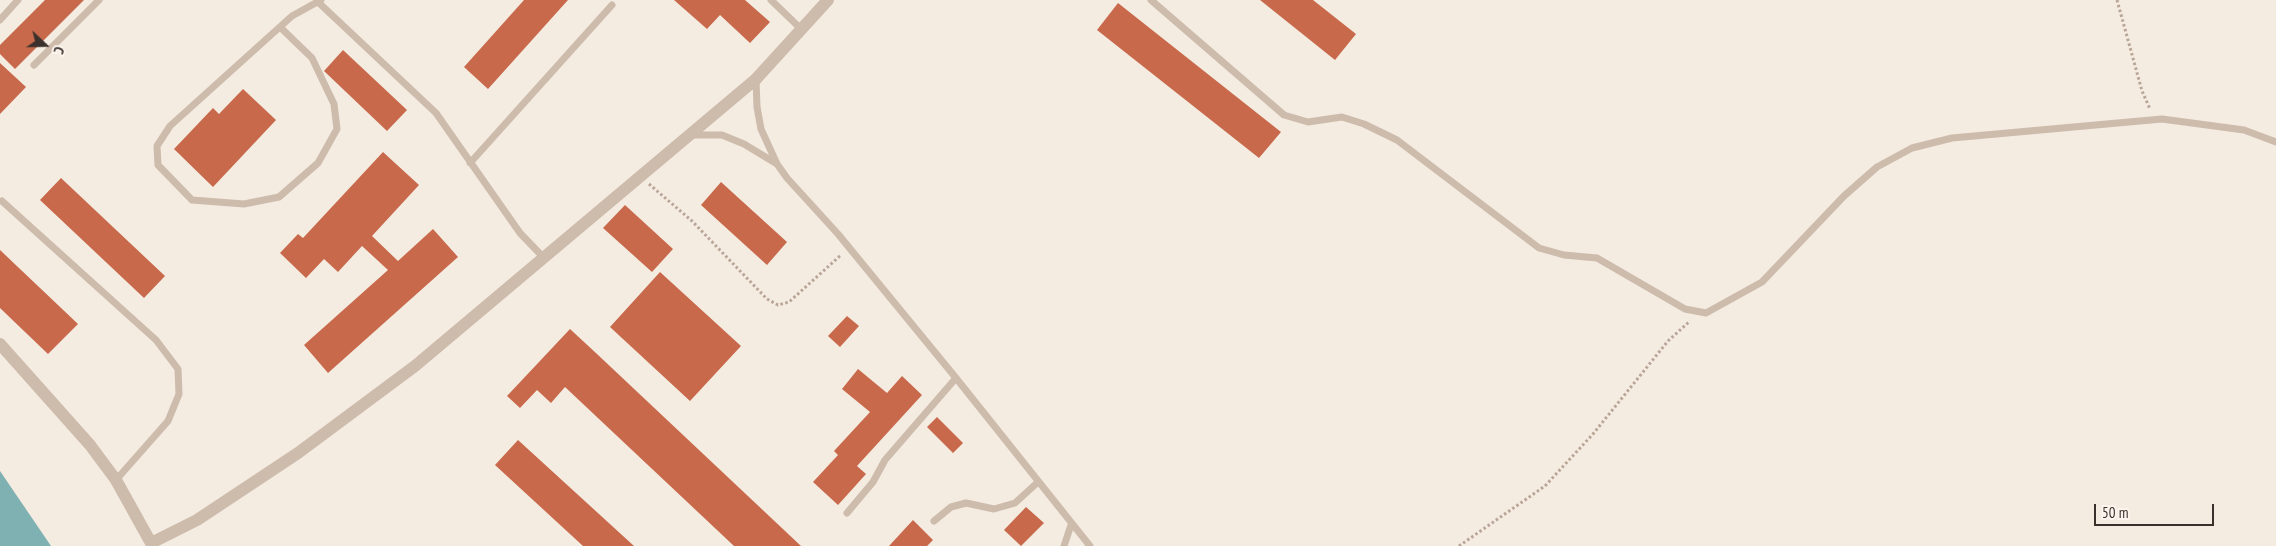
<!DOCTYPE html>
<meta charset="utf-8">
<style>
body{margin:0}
#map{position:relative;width:2276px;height:546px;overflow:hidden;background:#f4ebe1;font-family:"PT Sans Narrow",sans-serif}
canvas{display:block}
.north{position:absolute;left:20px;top:20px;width:50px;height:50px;-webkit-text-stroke:4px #fbf5ee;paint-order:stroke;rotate:111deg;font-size:14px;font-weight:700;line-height:20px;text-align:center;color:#3b302b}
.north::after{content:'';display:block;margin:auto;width:18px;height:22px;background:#3b302b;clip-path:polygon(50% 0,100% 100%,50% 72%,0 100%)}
.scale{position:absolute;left:2094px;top:504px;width:120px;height:22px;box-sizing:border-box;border:2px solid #3b302b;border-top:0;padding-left:6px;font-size:15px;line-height:18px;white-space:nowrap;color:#3b302b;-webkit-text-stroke:4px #fbf5ee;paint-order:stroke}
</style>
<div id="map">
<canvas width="2276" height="546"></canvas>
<div class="north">С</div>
<div class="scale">50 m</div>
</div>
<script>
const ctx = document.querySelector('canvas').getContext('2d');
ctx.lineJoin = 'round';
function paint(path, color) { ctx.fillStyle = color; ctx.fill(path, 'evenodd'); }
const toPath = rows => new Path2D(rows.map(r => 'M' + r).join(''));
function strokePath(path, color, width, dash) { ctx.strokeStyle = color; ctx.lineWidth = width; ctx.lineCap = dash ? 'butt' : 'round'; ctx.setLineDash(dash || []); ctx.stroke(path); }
paint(toPath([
 [0,471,51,546,0,546]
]), '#7fb0b2');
paint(toPath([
 [45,0,84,0,15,69,0,54,0,45],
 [524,0,568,0,488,89,464,67],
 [674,0,745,0,770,22,750,43,720,15,707,29],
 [1260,0,1313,0,1356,34,1335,60],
 [1118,3,1281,132,1259,158,1097,30],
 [343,50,407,110,387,131,324,71],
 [0,63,26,87,0,114],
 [243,89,276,120,213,187,174,149,213,108,219,114],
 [383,152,419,185,372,236,398,261,433,229,458,257,328,373,304,345,388,270,362,246,338,272,324,259,306,278,280,253,298,234,303,238],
 [61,178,165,276,144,298,40,200],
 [721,182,787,242,767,265,701,205],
 [625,205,673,249,652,272,603,228],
 [0,250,78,324,48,354,0,308],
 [660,272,741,346,690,401,610,327],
 [847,316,859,326,840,347,828,336],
 [570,329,597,354,801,546,734,546,565,387,551,403,537,390,520,408,507,396],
 [858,369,887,393,902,376,922,395,857,466,866,474,838,505,813,482,838,455,834,451,870,412,842,389],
 [937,417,963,443,953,453,927,427],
 [518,440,634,546,583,546,495,465],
 [1026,507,1044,523,1021,546,1004,530],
 [913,520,933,540,927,546,889,546]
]), '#c8694b');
strokePath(toPath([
 [2117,0,2142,91,2150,109],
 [649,184,692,221,767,299,778,305,789,302,841,255],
 [1459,546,1545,486,1593,434,1668,341,1690,321]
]), '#b9a596', 3, [2.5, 2.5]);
strokePath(toPath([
 [771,0,800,28],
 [1151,0,1284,115,1308,122,1342,117,1364,124,1397,140,1539,248,1564,255,1597,258,1685,309,1706,313,1762,282,1844,196,1877,167,1912,148,1952,138,2162,119,2244,130,2276,142],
 [318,2,436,113,520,233,544,258],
 [0,20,18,0],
 [280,27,312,58,334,104,337,129,318,163,279,197,244,204,192,200,158,165,157,146,170,126,292,16,321,0],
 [34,65,99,0],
 [756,79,757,107,761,129,777,164],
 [691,135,722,135,744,144,777,164,787,178,838,234,956,378,1090,546],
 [470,163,612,5],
 [2,201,156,340,178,369,179,394,168,421,116,480],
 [847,513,873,482,885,460,956,378],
 [934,521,951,507,966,503,994,509,1015,503,1038,482],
 [1064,546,1071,525]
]), '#cdbbac', 7);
strokePath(toPath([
 [756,79,828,0]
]), '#cdbbac', 12);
strokePath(toPath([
 [0,344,90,445,116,480,151,543,197,520,298,453,415,366,756,79]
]), '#cdbbac', 12);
</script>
